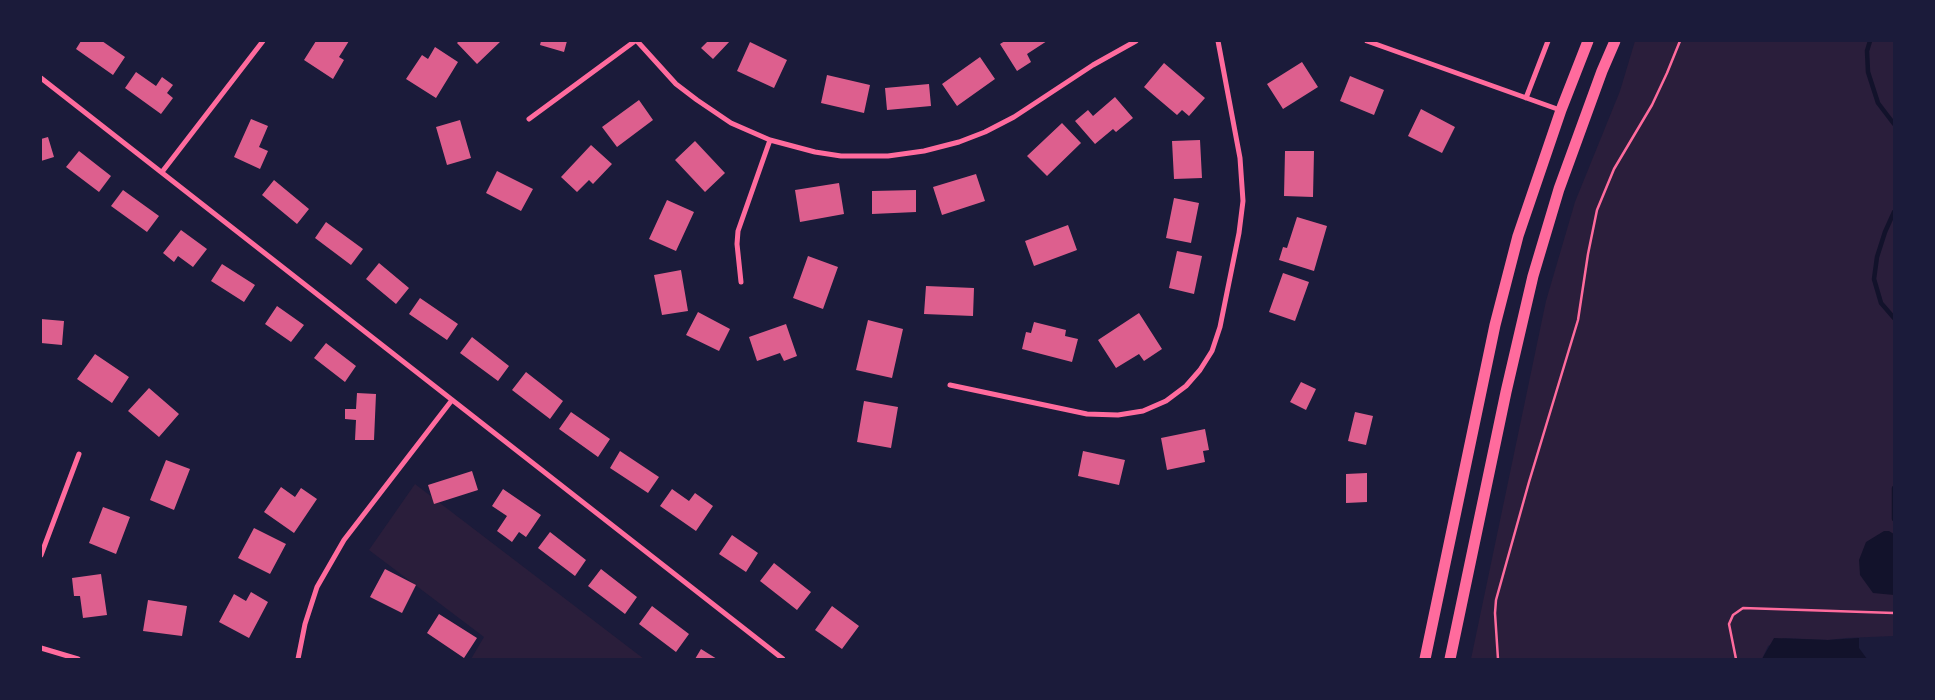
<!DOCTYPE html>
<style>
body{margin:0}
#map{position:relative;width:1935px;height:700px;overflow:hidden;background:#1b1b3a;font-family:"DM Sans",sans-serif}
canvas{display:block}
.frame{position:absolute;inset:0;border:42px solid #1b1b3a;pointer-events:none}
</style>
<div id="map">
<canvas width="1935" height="700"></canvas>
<div class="frame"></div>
</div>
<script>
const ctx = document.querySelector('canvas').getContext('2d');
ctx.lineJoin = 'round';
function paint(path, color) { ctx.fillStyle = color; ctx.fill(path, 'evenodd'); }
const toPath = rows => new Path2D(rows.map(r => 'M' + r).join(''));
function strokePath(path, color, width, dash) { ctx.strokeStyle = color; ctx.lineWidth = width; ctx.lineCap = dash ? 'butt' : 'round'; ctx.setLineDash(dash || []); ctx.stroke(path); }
paint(toPath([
 [1635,41,1894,41,1894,636,1846,638,1828,640,1784,638,1768,646,1762,659,1471,659,1546,301,1575,202,1620,91],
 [415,484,644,659,471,659,484,637,369,550]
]), '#2a1e3b');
paint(toPath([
 [1884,531,1889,531,1894,534,1894,595,1873,593,1860,575,1859,560,1866,542],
 [1774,638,1828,640,1859,638,1859,648,1867,659,1762,659]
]), '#12122b');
strokePath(toPath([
 [1870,41,1867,51,1868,72,1878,103,1894,124],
 [1894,212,1885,232,1877,257,1874,279,1881,303,1894,318],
 [1894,488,1894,519]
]), '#12122b', 4.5);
paint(toPath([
 [81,41,102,41,125,57,113,75,76,49],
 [316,41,349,41,339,57,344,60,333,79,304,60],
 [459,41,501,41,477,64,457,43],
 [541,41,567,41,564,52,540,45],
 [708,41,730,41,713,59,701,48],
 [1005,41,1047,41,1027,54,1031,62,1017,71,1000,44],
 [750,42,787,60,774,88,737,71],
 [435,47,458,62,436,98,406,79,422,55,428,59],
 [980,57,995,79,957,106,942,84],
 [1302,62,1318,87,1283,109,1267,84],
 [1164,63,1205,98,1189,116,1182,110,1177,115,1144,87],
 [136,72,156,86,162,77,173,85,167,93,173,98,161,114,125,88],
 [827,75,870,85,864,113,821,103],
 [1350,76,1384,90,1374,115,1340,101],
 [929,84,931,106,887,110,885,88],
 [1115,97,1133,118,1116,132,1113,129,1095,144,1075,121,1088,110,1093,116],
 [639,100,653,120,617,147,602,127],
 [1421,109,1455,127,1442,153,1408,136],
 [251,119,268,126,259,147,268,151,260,169,234,157],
 [460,120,471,158,447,165,436,127],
 [1062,123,1081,143,1047,176,1027,156],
 [48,137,54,157,41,161,41,139],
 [1200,140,1202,178,1174,179,1172,141],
 [695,141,725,173,705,192,675,160],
 [591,145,612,164,593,184,589,180,577,192,561,177],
 [79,151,111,176,99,192,66,167],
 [1285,151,1314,151,1313,197,1284,196],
 [497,171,533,189,521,211,486,193],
 [976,174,985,201,942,215,933,187],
 [274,180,309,209,297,224,262,195],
 [839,183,844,214,800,222,795,190],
 [123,190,159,216,147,232,111,206],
 [916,190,916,212,872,214,872,191],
 [1174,198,1199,203,1191,243,1166,238],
 [667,200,694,212,676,251,649,239],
 [1297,217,1327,226,1314,271,1279,260,1283,247,1287,248],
 [326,222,363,249,351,265,315,238],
 [1068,225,1077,250,1034,266,1025,241],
 [181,230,207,249,193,267,178,256,174,262,163,253],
 [1177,251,1202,256,1194,294,1169,288],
 [808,256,838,267,823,309,793,298],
 [379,263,409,288,396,304,366,279],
 [222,264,255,285,244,302,211,281],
 [681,270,688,311,662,315,654,275],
 [1283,273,1309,282,1295,321,1269,312],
 [926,286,974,288,973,316,924,314],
 [420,298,458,324,447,340,409,314],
 [277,306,304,325,291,342,265,324],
 [698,312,730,329,719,351,686,335],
 [1139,313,1162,349,1144,361,1139,354,1116,368,1098,340],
 [41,319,64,321,62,345,41,343],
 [868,320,903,329,892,378,856,370],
 [1034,322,1066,330,1065,336,1078,339,1072,362,1022,349,1026,332,1031,333],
 [786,324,797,356,784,361,780,353,757,361,749,337],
 [472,337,509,366,498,381,460,353],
 [326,343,356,366,345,382,314,358],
 [95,354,129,377,112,403,77,379],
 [526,372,563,401,550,419,512,390],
 [1301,382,1316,389,1306,410,1290,402],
 [149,388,179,414,159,437,128,411],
 [357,393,376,394,374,440,355,440,356,420,345,419,345,409,356,409],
 [864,401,898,407,891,448,857,442],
 [571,412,610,439,598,457,559,429],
 [1355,412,1373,416,1366,445,1348,441],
 [1205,429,1209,450,1203,451,1205,462,1167,470,1161,438],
 [620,451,659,477,648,493,610,468],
 [1083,451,1125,460,1119,485,1078,476],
 [166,460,190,469,174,510,150,500],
 [472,471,478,490,434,504,428,485],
 [1367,473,1367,502,1346,503,1346,474],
 [281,487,295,497,301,488,317,499,294,533,264,512],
 [503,489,541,515,526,537,519,532,512,542,497,531,507,516,492,506],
 [672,489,689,501,695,493,713,506,696,531,660,506],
 [103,507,130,517,116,554,89,543],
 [254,528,286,544,270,574,238,558],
 [550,532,586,560,575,576,538,548],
 [732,535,758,553,746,572,719,554],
 [774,563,811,592,797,610,760,581],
 [385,569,416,585,402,613,370,597],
 [601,569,637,597,625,614,588,586],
 [101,574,107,615,83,618,80,596,74,596,72,578],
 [251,592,268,602,249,638,219,622,234,594,246,601],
 [148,600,187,606,182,636,143,631],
 [652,606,689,634,676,652,639,624],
 [832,606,859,626,842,649,815,630],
 [439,614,477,638,464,658,427,633],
 [701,649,717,659,695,659]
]), '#dd5f8e');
strokePath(toPath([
 [1498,659,1495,613,1496,600,1529,482,1578,320,1588,254,1597,210,1614,169,1652,105,1667,73,1680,41],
 [1736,659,1729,624,1733,615,1743,608,1894,613]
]), '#ff6b9d', 2.5);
strokePath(toPath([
 [637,41,676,84,697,100,731,123,770,140,815,152,841,156,888,156,924,151,959,142,985,132,1014,117,1093,65,1136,41],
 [1367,41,1560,110],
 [41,78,783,659],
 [1526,98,1548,41],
 [529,119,635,41],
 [162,172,263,41],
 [741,282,737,244,738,231,770,140],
 [950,385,1087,414,1118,415,1143,411,1166,401,1186,386,1200,370,1212,351,1220,327,1239,233,1243,201,1240,158,1218,41],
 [41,555,79,454],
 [41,648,78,659],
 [298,659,305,624,317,587,344,540,452,400]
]), '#ff6b9d', 5);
strokePath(toPath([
 [1425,659,1495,325,1518,236,1561,110,1588,41],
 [1450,659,1506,392,1533,276,1559,189,1602,71,1615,41]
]), '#ff6b9d', 11);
</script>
